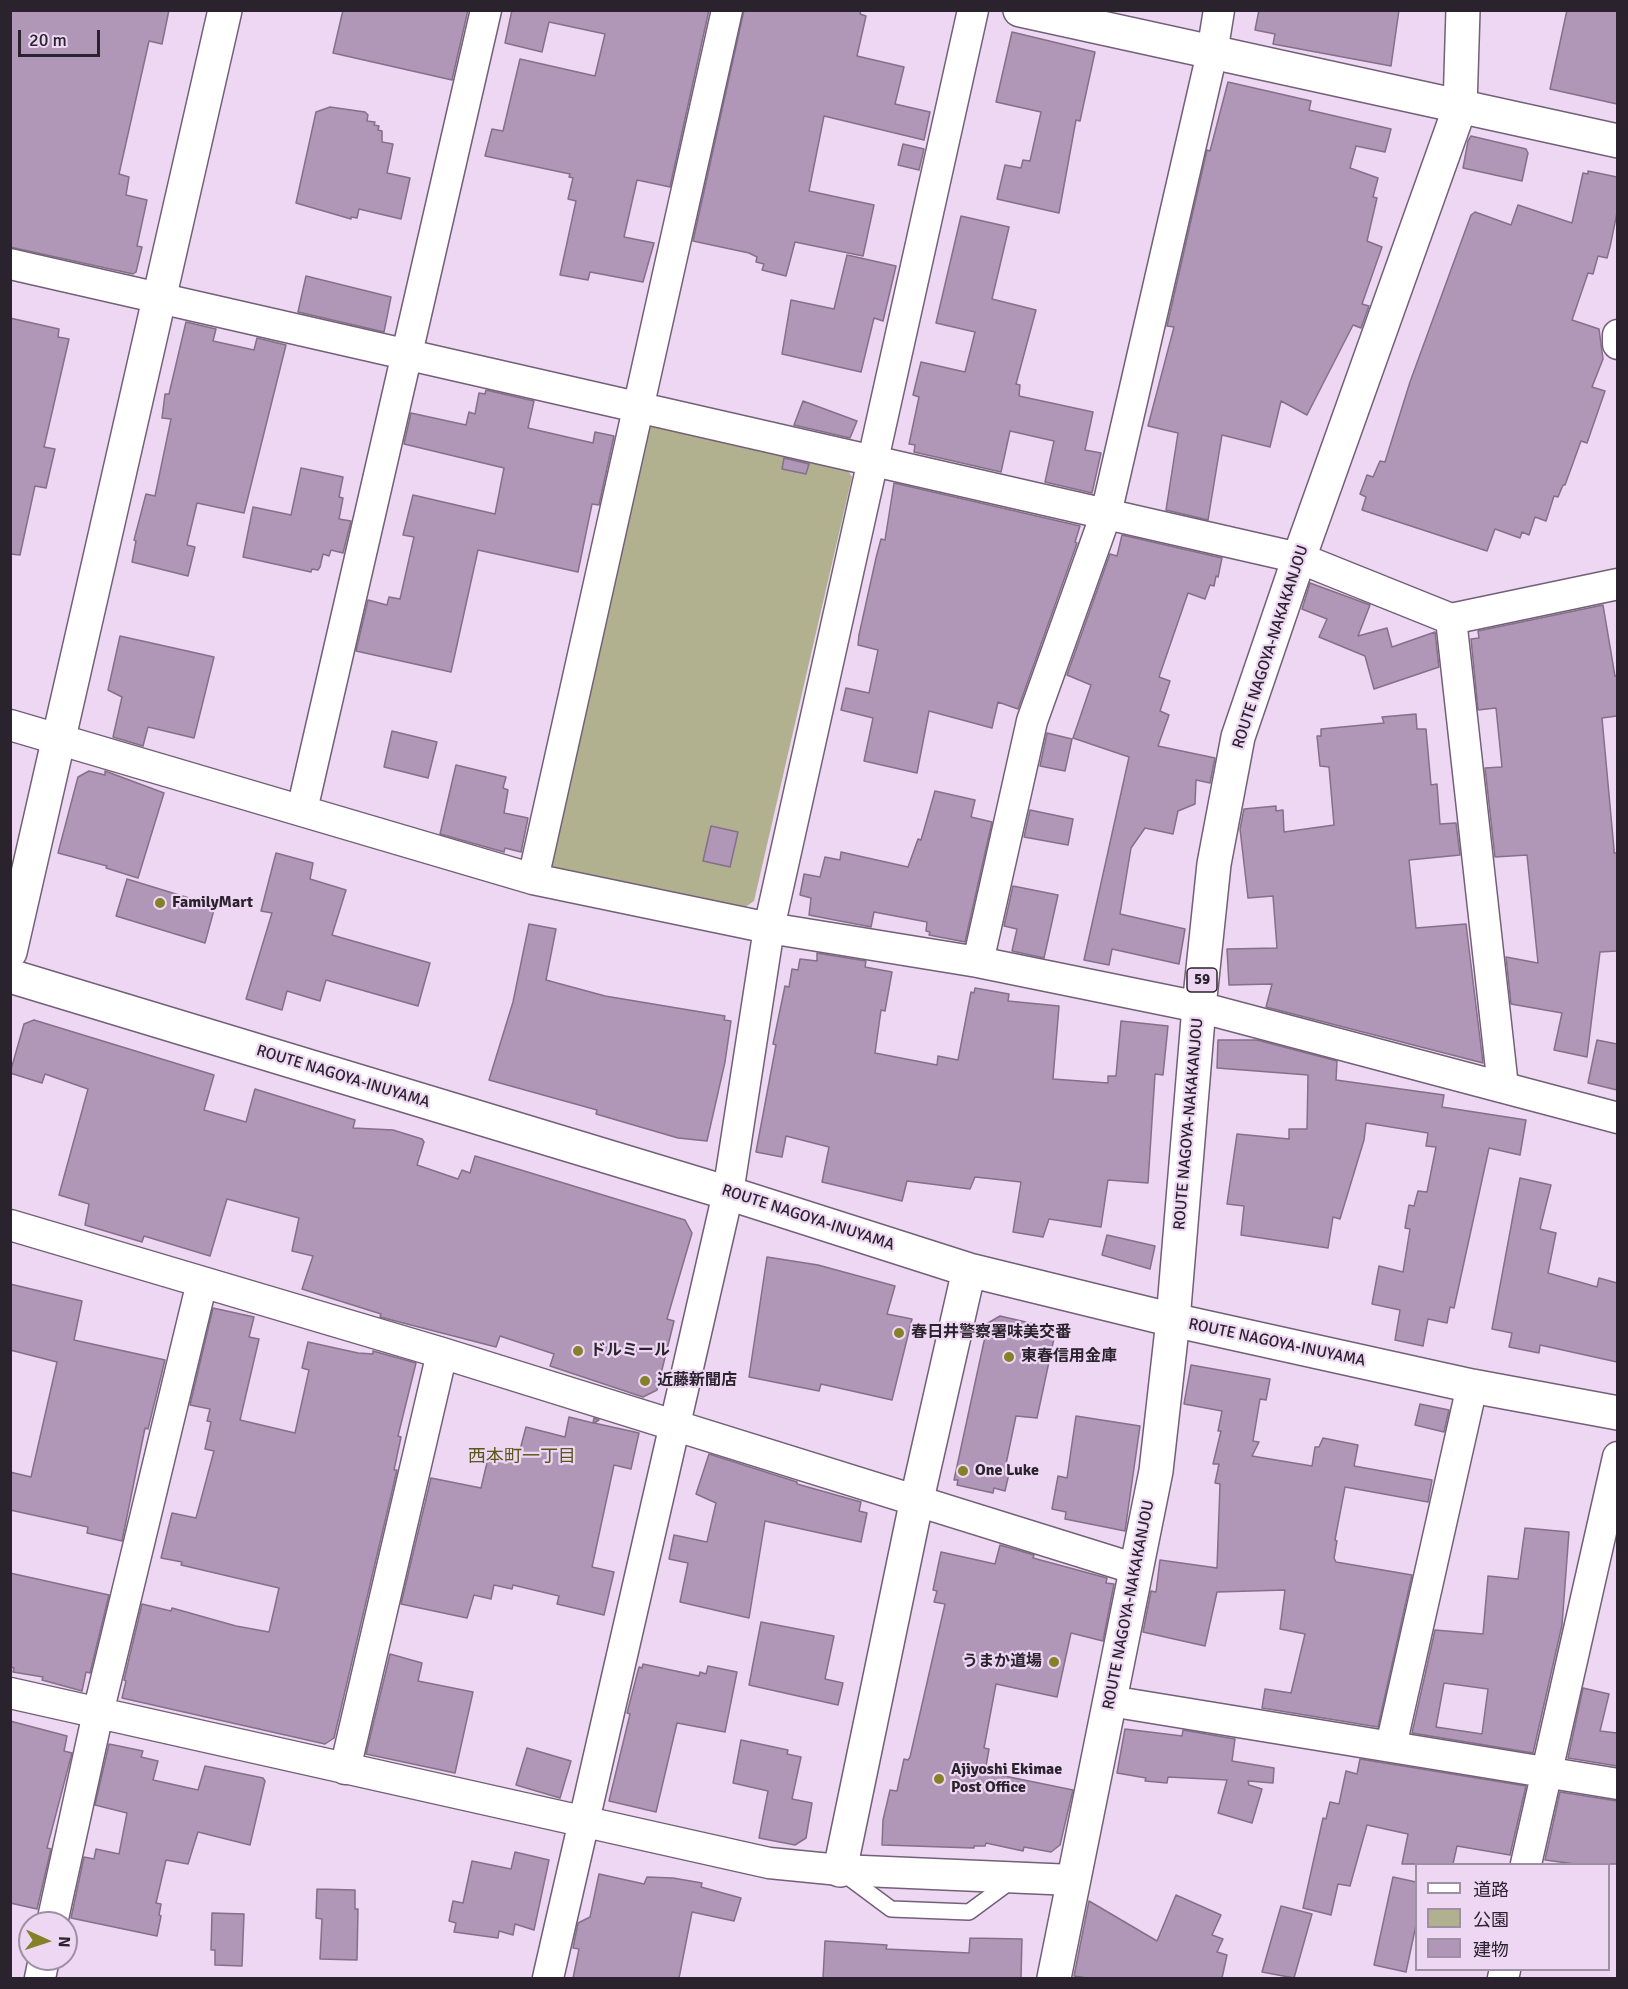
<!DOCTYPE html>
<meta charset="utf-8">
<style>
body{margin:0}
#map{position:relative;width:1628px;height:1989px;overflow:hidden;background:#edd7f3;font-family:Signika,"Noto Sans JP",sans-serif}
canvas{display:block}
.frame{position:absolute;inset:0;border:12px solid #2a222c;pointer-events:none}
.legend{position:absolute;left:1415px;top:1863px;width:195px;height:108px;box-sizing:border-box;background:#edd7f3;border:2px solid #9f8fa3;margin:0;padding:8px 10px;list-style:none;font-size:18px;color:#2a222c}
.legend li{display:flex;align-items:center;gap:12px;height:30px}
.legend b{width:30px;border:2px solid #9f8fa3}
.north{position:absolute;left:18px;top:1911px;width:60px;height:60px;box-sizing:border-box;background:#edd7f3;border:2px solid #9f8fa3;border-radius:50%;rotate:93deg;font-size:16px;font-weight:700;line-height:24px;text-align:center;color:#2a222c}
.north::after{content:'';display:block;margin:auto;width:21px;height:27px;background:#848129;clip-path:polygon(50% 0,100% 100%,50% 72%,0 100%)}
.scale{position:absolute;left:18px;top:30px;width:82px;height:27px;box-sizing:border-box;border:3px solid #2a222c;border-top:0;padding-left:8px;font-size:18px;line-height:21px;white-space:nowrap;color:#2a222c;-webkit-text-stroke:4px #edd7f3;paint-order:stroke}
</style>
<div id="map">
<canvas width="1628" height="1989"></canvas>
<div class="frame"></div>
<ul class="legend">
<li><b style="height:8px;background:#fff"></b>道路</li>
<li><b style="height:16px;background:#b1b18f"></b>公園</li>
<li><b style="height:16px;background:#b096b7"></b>建物</li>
</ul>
<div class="north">N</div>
<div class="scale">20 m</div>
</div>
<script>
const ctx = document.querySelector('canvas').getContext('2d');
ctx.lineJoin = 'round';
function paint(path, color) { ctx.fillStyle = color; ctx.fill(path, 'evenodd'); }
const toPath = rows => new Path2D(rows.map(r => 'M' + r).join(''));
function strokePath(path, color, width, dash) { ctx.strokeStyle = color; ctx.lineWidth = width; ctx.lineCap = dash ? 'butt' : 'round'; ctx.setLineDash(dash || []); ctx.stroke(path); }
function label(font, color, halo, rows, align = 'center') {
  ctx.font = font + ' Signika,"Noto Sans JP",sans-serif'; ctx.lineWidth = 4.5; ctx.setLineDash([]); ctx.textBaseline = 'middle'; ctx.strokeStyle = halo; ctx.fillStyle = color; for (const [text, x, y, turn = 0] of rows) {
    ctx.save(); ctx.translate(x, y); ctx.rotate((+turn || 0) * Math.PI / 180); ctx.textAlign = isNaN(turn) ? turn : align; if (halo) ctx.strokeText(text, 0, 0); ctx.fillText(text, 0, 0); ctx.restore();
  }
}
paint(toPath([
 [654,424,847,469,852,477,754,901,744,908,553,873,550,865,646,430]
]), '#b1b18f');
const building = toPath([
 [10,10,169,10,162,44,149,41,119,174,129,177,126,195,147,200,137,246,142,247,136,272,133,274,10,247,10,10],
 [343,10,468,10,452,80,333,53,343,10],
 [512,10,709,10,670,187,637,180,624,237,654,243,643,282,590,272,588,280,560,275,576,201,568,199,573,178,569,177,570,174,485,156,492,129,503,131,520,59,595,76,605,34,549,22,542,52,505,43,512,10],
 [744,10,861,10,860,14,866,16,857,56,904,67,895,104,930,112,924,140,824,116,809,191,874,205,863,256,795,242,786,276,762,270,764,264,756,262,757,257,749,253,693,241,744,10],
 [1259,10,1399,10,1391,66,1273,44,1275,34,1255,30,1259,10],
 [1567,10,1617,10,1617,104,1550,89,1567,10],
 [1012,32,1095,52,1080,121,1076,120,1059,213,997,199,1005,165,1021,168,1023,160,1030,161,1041,112,996,102,1012,32],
 [1228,82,1311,101,1309,110,1391,129,1385,152,1356,146,1350,168,1378,178,1373,197,1377,198,1367,241,1382,247,1362,304,1369,306,1361,328,1353,325,1307,415,1281,401,1270,447,1222,435,1208,520,1166,510,1178,433,1148,426,1174,327,1167,326,1207,150,1210,151,1228,82],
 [330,107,365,112,368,115,367,121,375,122,374,125,379,126,378,130,382,131,382,142,393,144,387,173,410,178,401,219,359,209,357,218,351,217,351,219,296,203,316,112,330,107],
 [1471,136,1526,149,1528,153,1522,181,1463,168,1468,141,1471,136],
 [903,144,924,149,919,170,898,165,903,144],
 [1588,171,1617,177,1617,213,1610,247,1607,258,1598,256,1593,274,1588,273,1572,320,1599,329,1603,359,1592,387,1605,391,1587,443,1581,441,1565,485,1563,485,1558,497,1554,496,1546,521,1535,517,1529,535,1522,532,1520,538,1495,529,1487,551,1362,510,1366,497,1360,494,1367,475,1373,477,1380,461,1385,462,1410,382,1471,215,1475,212,1511,225,1518,205,1572,223,1583,173,1588,174,1588,171],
 [961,216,1009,227,992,299,1036,310,1016,384,1020,385,1019,396,1093,412,1085,450,1101,453,1092,493,1045,482,1054,441,1010,431,1001,472,914,452,915,445,909,444,919,397,913,395,921,362,965,372,975,332,936,323,961,216],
 [847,255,896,266,883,321,874,318,861,372,782,354,791,300,834,309,847,255],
 [306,276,391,297,384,332,298,312,306,276],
 [10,318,59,329,58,337,69,339,44,447,55,449,46,488,35,486,20,555,10,554,10,318],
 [186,322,216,329,213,341,254,350,257,338,286,345,244,513,197,503,187,545,195,547,188,576,132,562,136,541,134,540,146,494,155,496,171,419,162,418,165,394,169,394,186,322],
 [486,390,534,401,528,428,593,443,595,432,614,436,599,505,592,504,578,572,478,550,451,672,356,651,368,600,387,605,389,597,400,599,414,537,403,535,413,495,495,514,504,468,404,444,411,413,466,425,469,412,475,414,479,393,485,394,486,390],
 [803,401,857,421,850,438,794,425,803,401],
 [784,458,809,464,806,474,782,469,784,458],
 [301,468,343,477,339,497,343,498,339,519,351,521,343,553,331,550,329,556,323,554,320,567,318,570,312,569,311,572,243,557,253,507,291,515,301,468],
 [894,483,1080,526,1075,542,1077,543,1018,709,998,702,992,728,929,711,917,773,864,761,873,718,841,710,846,688,869,693,878,650,858,645,859,635,876,558,881,539,885,540,894,483],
 [1122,535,1222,558,1218,577,1216,576,1214,586,1210,585,1205,599,1188,593,1159,677,1170,681,1160,711,1169,715,1158,746,1215,758,1210,783,1196,780,1195,804,1178,811,1173,834,1145,828,1131,848,1120,914,1185,929,1179,964,1112,949,1109,965,1084,960,1129,757,1073,738,1091,685,1067,675,1110,554,1117,556,1122,535],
 [1310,583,1370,605,1358,636,1387,628,1392,647,1435,632,1439,667,1374,689,1365,656,1319,637,1327,619,1302,609,1310,583],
 [1603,605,1615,676,1617,676,1617,716,1602,718,1614,849,1614,853,1617,853,1617,951,1600,952,1587,1057,1554,1050,1562,1013,1511,1004,1506,957,1538,963,1527,855,1495,857,1485,768,1502,767,1496,708,1478,710,1471,639,1479,638,1478,631,1603,605],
 [120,636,214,657,194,738,148,727,143,746,113,737,122,697,108,690,120,636],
 [1416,714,1417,729,1426,729,1431,785,1437,784,1440,824,1456,823,1460,855,1409,860,1416,928,1466,924,1483,1063,1266,1007,1272,984,1229,985,1227,949,1277,948,1273,896,1248,898,1240,829,1244,809,1276,806,1276,811,1283,810,1284,832,1334,825,1329,767,1320,766,1317,736,1321,736,1321,729,1384,723,1382,717,1416,714],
 [392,731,437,742,428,778,384,767,392,731],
 [1047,733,1072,739,1065,771,1040,766,1047,733],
 [456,765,506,777,503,788,508,790,504,813,528,818,521,852,505,848,504,852,440,834,456,765],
 [89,771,105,775,105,771,164,793,138,878,106,868,107,866,58,853,78,777,89,771],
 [935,791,975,800,971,817,992,822,965,942,929,935,930,932,926,931,927,922,874,912,871,927,809,915,811,898,800,895,804,874,820,877,825,857,840,860,841,852,908,867,918,839,921,840,935,791],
 [1030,810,1073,819,1068,845,1024,837,1030,810],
 [711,826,738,832,730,867,703,861,711,826],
 [276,853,313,863,310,879,346,890,332,935,430,963,418,1006,326,980,320,1001,287,991,282,1010,246,999,272,913,261,911,276,853],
 [127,879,215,906,205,943,116,916,127,879],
 [1013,886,1058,895,1044,958,1012,951,1017,929,1004,926,1013,886],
 [529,924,556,929,546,980,605,996,725,1016,724,1020,731,1021,725,1062,707,1141,678,1138,596,1114,597,1110,489,1080,513,1002,529,924],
 [817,953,866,961,865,967,892,972,885,1011,881,1010,875,1053,937,1065,938,1056,958,1060,971,992,974,993,975,988,1009,994,1008,1001,1059,1006,1053,1079,1108,1083,1108,1076,1116,1076,1121,1021,1168,1026,1163,1075,1155,1074,1148,1183,1108,1180,1101,1227,1049,1219,1043,1237,1013,1232,1021,1182,975,1177,970,1189,907,1181,902,1201,822,1182,829,1147,786,1136,782,1157,756,1152,776,1045,773,1044,785,986,789,987,792,969,798,970,800,959,817,961,817,953],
 [34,1020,214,1075,204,1110,246,1122,255,1089,355,1120,353,1128,393,1130,422,1139,424,1142,417,1165,458,1179,462,1170,470,1173,475,1156,685,1220,692,1233,667,1319,674,1321,657,1390,643,1397,550,1366,554,1354,500,1336,496,1347,380,1317,381,1314,302,1289,313,1256,292,1251,299,1218,227,1199,210,1256,144,1236,142,1242,85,1225,89,1204,59,1195,88,1089,45,1074,42,1083,10,1073,24,1024,34,1020],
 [1218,1040,1257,1040,1337,1061,1336,1080,1444,1095,1442,1107,1526,1120,1520,1155,1489,1148,1454,1308,1450,1307,1447,1323,1428,1319,1423,1346,1395,1340,1400,1310,1372,1304,1379,1266,1403,1272,1410,1229,1405,1228,1409,1205,1414,1206,1418,1191,1427,1192,1436,1147,1426,1146,1428,1133,1366,1123,1364,1140,1340,1219,1333,1217,1328,1248,1241,1235,1244,1206,1227,1204,1237,1134,1289,1139,1289,1129,1307,1129,1308,1075,1217,1068,1218,1040],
 [1597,1040,1617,1044,1617,1090,1588,1083,1597,1040],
 [1520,1178,1551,1185,1540,1229,1556,1233,1548,1273,1597,1287,1599,1278,1617,1283,1617,1362,1540,1345,1539,1353,1509,1347,1512,1333,1492,1329,1520,1178],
 [1107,1235,1155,1246,1150,1269,1102,1255,1107,1235],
 [767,1257,818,1265,895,1286,887,1314,912,1319,892,1400,821,1384,819,1391,749,1377,767,1257],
 [10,1284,82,1301,74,1340,165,1360,148,1429,145,1428,122,1541,87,1533,88,1527,10,1510,10,1472,31,1477,57,1362,10,1350,10,1284],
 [213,1308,254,1317,249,1337,259,1339,240,1420,295,1433,309,1370,302,1368,308,1342,358,1353,373,1354,373,1351,416,1363,398,1436,401,1437,394,1470,397,1470,334,1738,325,1744,122,1698,126,1681,124,1680,142,1604,171,1611,172,1608,236,1626,269,1632,279,1588,181,1565,182,1562,161,1558,172,1513,196,1518,214,1451,205,1449,211,1422,207,1421,210,1409,190,1405,213,1308],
 [1000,1316,1056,1329,1037,1418,1016,1416,1006,1464,1011,1465,1005,1491,994,1488,993,1493,957,1485,958,1480,954,1480,988,1323,1000,1316],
 [1191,1365,1270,1379,1266,1400,1260,1399,1253,1441,1259,1442,1252,1456,1312,1466,1315,1447,1319,1447,1323,1438,1358,1445,1354,1466,1432,1480,1428,1502,1345,1487,1335,1540,1337,1541,1334,1558,1336,1562,1412,1575,1378,1727,1262,1708,1265,1689,1291,1693,1305,1634,1280,1629,1285,1590,1217,1592,1205,1646,1143,1632,1151,1591,1156,1592,1160,1560,1217,1568,1220,1484,1215,1483,1219,1464,1213,1464,1221,1431,1218,1431,1222,1411,1184,1404,1191,1365],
 [1420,1404,1449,1410,1444,1432,1415,1425,1420,1404],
 [1076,1416,1140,1426,1125,1531,1065,1519,1066,1512,1052,1509,1058,1476,1067,1478,1076,1416],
 [569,1417,593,1423,594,1418,599,1420,594,1423,639,1433,631,1469,614,1465,592,1567,614,1572,604,1615,557,1604,559,1596,513,1585,512,1589,494,1585,491,1599,474,1595,467,1618,401,1604,431,1478,481,1488,489,1454,517,1461,526,1427,565,1437,569,1417],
 [709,1454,797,1482,797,1484,861,1502,859,1511,867,1513,861,1542,765,1521,749,1618,680,1602,688,1563,669,1559,674,1535,707,1542,716,1503,696,1494,709,1454],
 [1525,1528,1569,1532,1562,1625,1533,1753,1412,1733,1435,1630,1483,1634,1488,1576,1518,1579,1525,1528],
 [1444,1683,1488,1689,1482,1734,1436,1727,1444,1683],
 [1000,1545,1034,1555,1033,1558,1107,1578,1106,1583,1114,1584,1103,1641,1071,1633,1057,1697,996,1684,984,1748,989,1749,985,1772,1073,1790,1060,1845,1051,1852,1024,1847,1023,1851,986,1843,985,1846,974,1846,974,1848,882,1845,883,1820,890,1790,897,1791,904,1759,908,1760,910,1757,945,1604,934,1602,937,1591,933,1590,941,1552,995,1564,1000,1545],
 [10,1573,109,1595,90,1673,86,1672,82,1691,42,1680,43,1677,13,1672,14,1668,10,1667,10,1573],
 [761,1622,834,1636,825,1679,843,1683,838,1705,749,1685,761,1622],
 [390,1654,422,1663,418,1681,473,1692,455,1773,366,1754,390,1654],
 [643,1664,699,1676,700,1672,706,1674,708,1666,737,1672,725,1732,677,1723,656,1812,609,1801,630,1714,627,1713,639,1667,642,1668,643,1664],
 [1583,1688,1609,1694,1600,1731,1617,1733,1617,1766,1568,1758,1583,1688],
 [10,1721,67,1736,64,1751,72,1753,47,1848,51,1849,37,1909,10,1903,10,1721],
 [1125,1729,1182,1736,1183,1730,1235,1739,1232,1761,1274,1768,1273,1783,1248,1781,1249,1785,1262,1789,1252,1823,1218,1813,1227,1780,1168,1777,1167,1783,1145,1781,1146,1778,1117,1773,1125,1729],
 [741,1740,788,1750,787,1754,801,1757,792,1799,812,1803,806,1838,795,1845,759,1838,768,1791,733,1783,741,1740],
 [109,1744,143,1751,141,1757,158,1761,153,1780,198,1790,205,1766,263,1778,265,1781,250,1845,198,1832,188,1864,166,1860,156,1903,161,1904,159,1915,161,1916,157,1936,71,1918,84,1857,94,1859,96,1849,119,1854,127,1813,95,1805,109,1744],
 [527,1748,571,1761,560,1798,516,1785,527,1748],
 [1360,1759,1526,1786,1510,1855,1457,1846,1453,1864,1402,1864,1408,1834,1367,1825,1350,1886,1338,1884,1331,1915,1303,1908,1323,1818,1326,1819,1330,1802,1339,1804,1346,1771,1357,1774,1360,1759],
 [1560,1792,1617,1801,1617,1864,1575,1864,1545,1860,1560,1792],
 [515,1852,549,1860,534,1930,515,1924,513,1935,499,1931,498,1938,454,1932,456,1923,449,1921,453,1901,463,1903,472,1861,511,1869,515,1852],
 [599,1874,644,1884,647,1877,673,1878,702,1883,701,1887,741,1898,734,1921,692,1912,679,1978,573,1978,579,1949,573,1948,578,1923,590,1917,599,1874],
 [1393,1877,1416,1882,1416,1925,1406,1972,1374,1965,1393,1877],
 [317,1889,355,1890,355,1909,358,1909,357,1960,320,1959,322,1919,316,1918,317,1889],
 [1176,1895,1221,1915,1212,1935,1223,1939,1217,1952,1227,1955,1222,1978,1087,1978,1074,1976,1089,1901,1157,1941,1176,1895],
 [1281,1906,1312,1914,1294,1978,1262,1972,1281,1906],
 [212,1913,244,1914,242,1966,215,1965,215,1950,211,1950,212,1913],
 [970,1938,1022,1939,1021,1978,823,1978,825,1941,887,1945,886,1949,969,1953,970,1938]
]);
paint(building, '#b096b7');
strokePath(building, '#847089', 1.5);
const lane = toPath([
 [844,1874,891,1909,969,1912,1011,1881]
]);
const street = toPath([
 [10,264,1299,558,1451,619,1618,584],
 [1618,335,1618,344],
 [1451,619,1503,1087],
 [10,725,533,879,769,928,978,962,1199,1007,1618,1118],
 [302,810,486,10],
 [533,879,727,10],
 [978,962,1032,721,1106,514,1212,53,1219,10],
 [10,1225,442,1353,1136,1569],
 [10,1693,769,1863,840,1870,1073,1880],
 [1110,1701,1618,1784],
 [1391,1746,1472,1386],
 [345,1769,442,1353],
 [1526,1864,1618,1457],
 [52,1923,98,1713,202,1282],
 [40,1978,44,1959],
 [548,1978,728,1193,769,928,973,10],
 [1503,1978,1505,1970]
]);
const secondary = toPath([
 [1020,10,1618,141],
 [10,952,225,10],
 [10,976,728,1193,969,1270,1173,1320,1472,1386,1618,1413],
 [840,1870,917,1499,969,1270]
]);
const primary = toPath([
 [1054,1978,1156,1471,1173,1320,1199,1007,1214,864,1238,737,1299,558,1460,107,1463,10]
]);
strokePath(lane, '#736078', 18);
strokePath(street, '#736078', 33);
strokePath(secondary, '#736078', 36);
strokePath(primary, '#736078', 36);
strokePath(lane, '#fff', 15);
strokePath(street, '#fff', 30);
strokePath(secondary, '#fff', 33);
strokePath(primary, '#fff', 33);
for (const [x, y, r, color] of [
 [160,903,6,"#848129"],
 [899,1333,6,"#848129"],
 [578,1351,6,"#848129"],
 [1009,1357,6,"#848129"],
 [645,1381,6,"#848129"],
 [963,1471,6,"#848129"],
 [1054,1662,6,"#848129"],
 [939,1779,6,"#848129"]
]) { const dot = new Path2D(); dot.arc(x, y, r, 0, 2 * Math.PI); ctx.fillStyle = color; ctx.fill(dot); strokePath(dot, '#edd7f3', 2); }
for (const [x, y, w] of [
 [1202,980,30]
]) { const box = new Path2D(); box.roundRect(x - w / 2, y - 12, w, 24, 4.5); ctx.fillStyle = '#edd7f3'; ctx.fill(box); strokePath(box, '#2a222c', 1.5); }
label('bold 15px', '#2a222c', null, [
 ["59",1202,980]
]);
label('16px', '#2a222c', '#edd7f3', [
 ["ROUTE NAGOYA-NAKAKANJOU",1271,647,-72],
 ["ROUTE NAGOYA-INUYAMA",343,1077,17],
 ["ROUTE NAGOYA-NAKAKANJOU",1189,1124,-85],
 ["ROUTE NAGOYA-INUYAMA",808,1218,18],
 ["ROUTE NAGOYA-INUYAMA",1277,1343,12],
 ["ROUTE NAGOYA-NAKAKANJOU",1129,1605,-79]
]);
label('bold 16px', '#2a222c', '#edd7f3', [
 ["FamilyMart",172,903],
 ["春日井警察署味美交番",911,1333],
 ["ドルミール",590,1351],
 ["東春信用金庫",1021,1357],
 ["近藤新聞店",657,1381],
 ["One Luke",975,1471],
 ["うまか道場",1042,1662,"right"],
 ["Ajiyoshi Ekimae",951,1770],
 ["Post Office",951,1788]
], 'left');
label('18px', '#59571b', '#edd7f3', [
 ["西本町一丁目",522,1457]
]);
</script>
